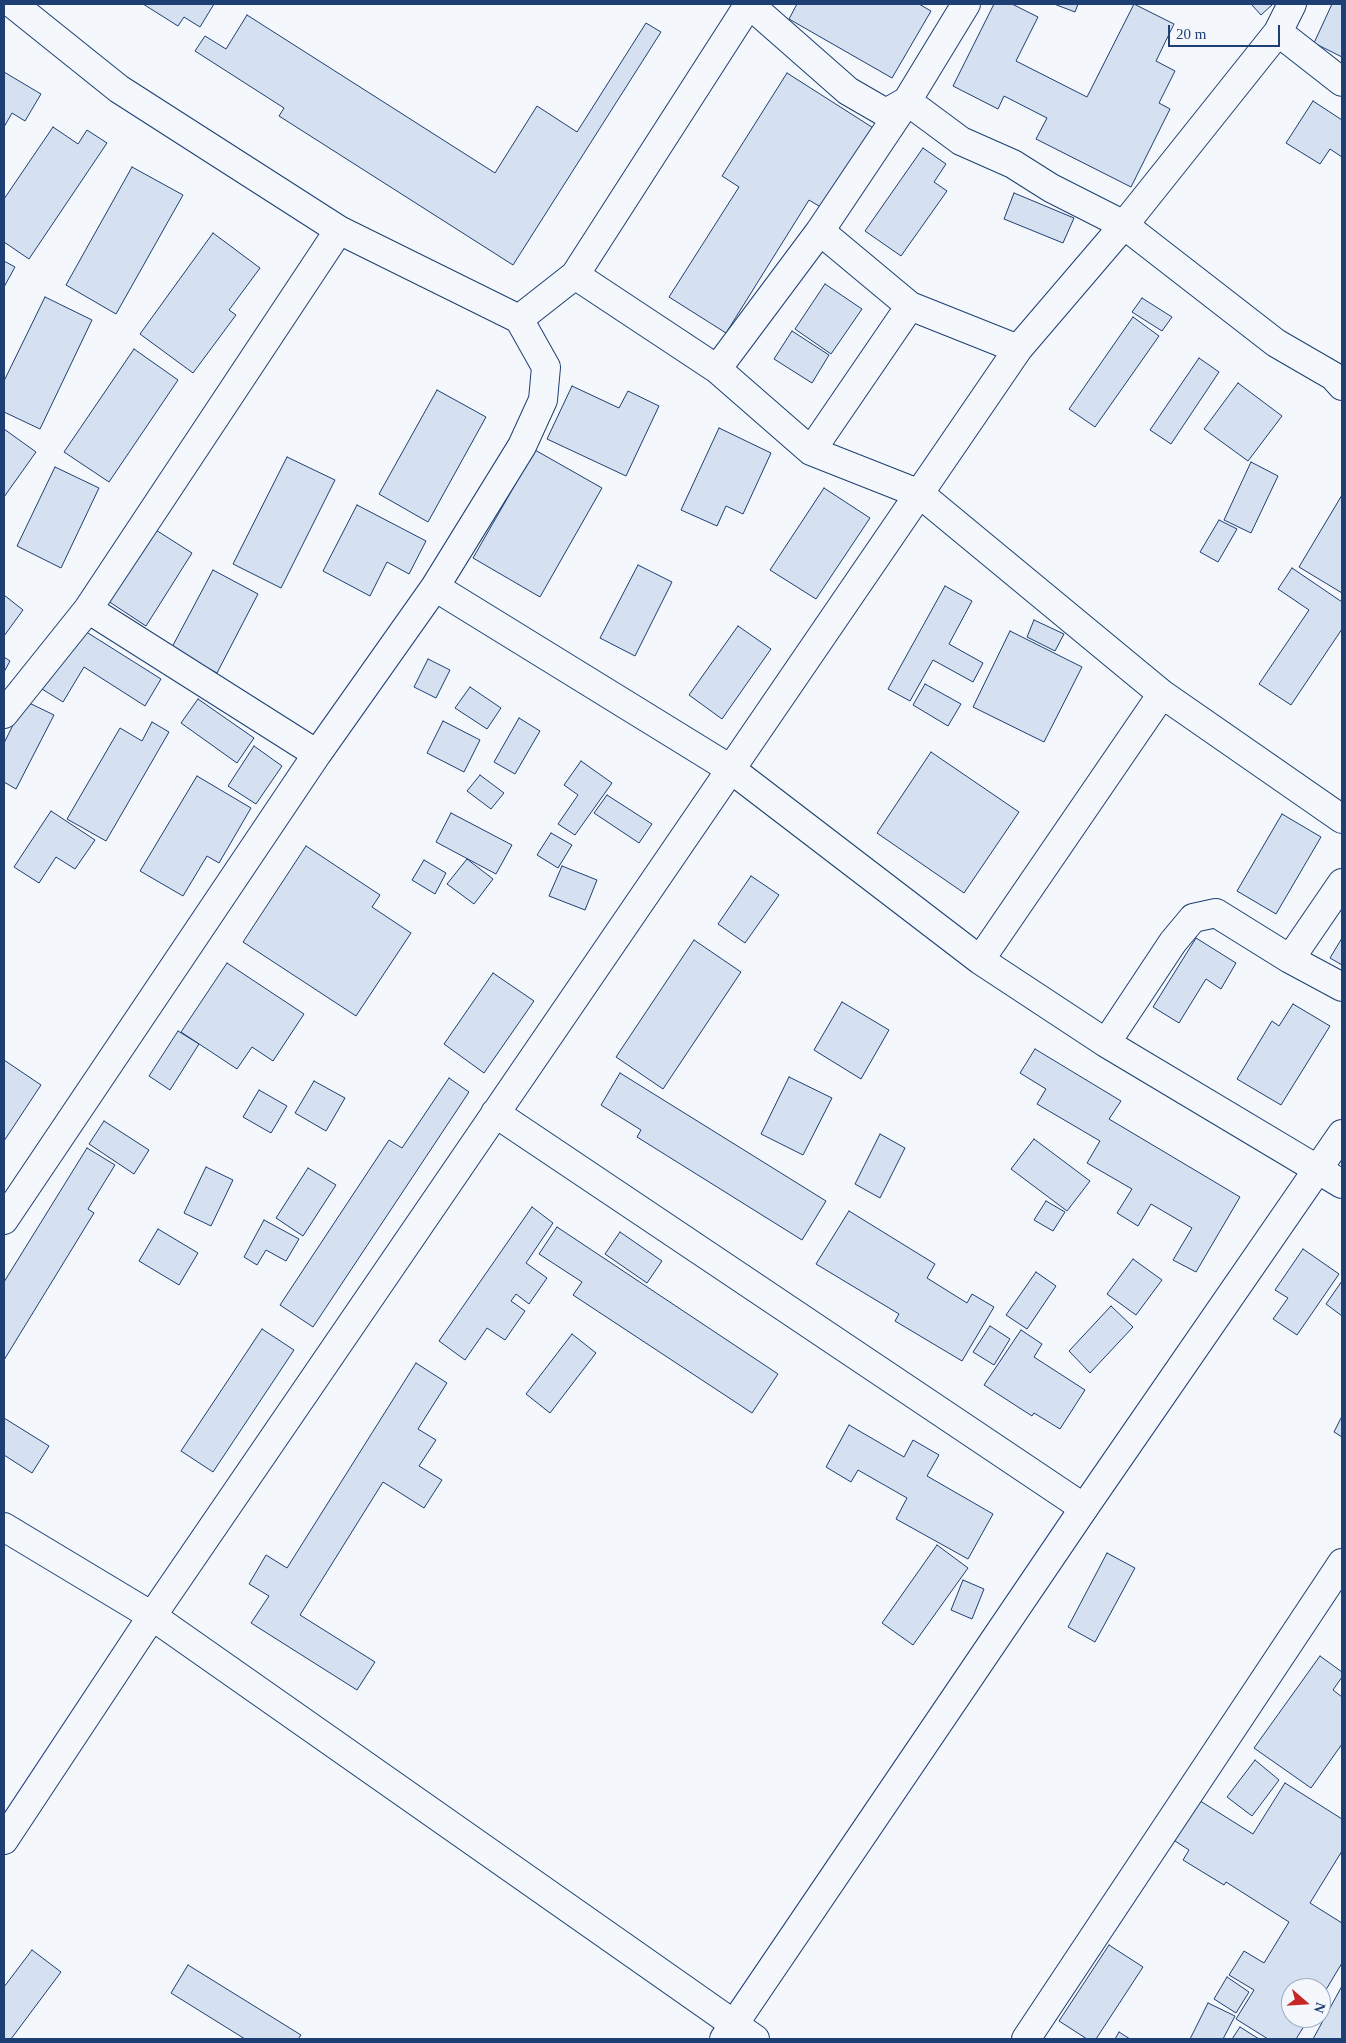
<!DOCTYPE html>
<style>
body{margin:0}
#map{position:relative;width:1346px;height:2043px;overflow:hidden;background:#f4f7fb;font-family:Georgia,serif}
canvas{display:block}
.frame{position:absolute;inset:0;border:5px solid #1d3f73;pointer-events:none}
.north{position:absolute;left:1281px;top:1978px;width:50px;height:50px;box-sizing:border-box;background:#f4f7fb;border:1px solid #9eadc5;border-radius:50%;rotate:109deg;font-size:14px;font-weight:700;line-height:20px;text-align:center;color:#1d3f73}
.north::after{content:'';display:block;margin:auto;width:18px;height:22px;background:#c62828;clip-path:polygon(50% 0,100% 100%,50% 72%,0 100%)}
.scale{position:absolute;left:1168px;top:25px;width:112px;height:22px;box-sizing:border-box;border:2px solid #1d3f73;border-top:0;padding-left:6px;font-size:15px;line-height:18px;white-space:nowrap;color:#1d3f73;-webkit-text-stroke:4px #f4f7fb;paint-order:stroke}
</style>
<div id="map">
<canvas width="1346" height="2043"></canvas>
<div class="frame"></div>
<div class="north">N</div>
<div class="scale">20 m</div>
</div>
<script>
const ctx = document.querySelector('canvas').getContext('2d');
ctx.lineJoin = 'round';
function paint(path, color) { ctx.fillStyle = color; ctx.fill(path, 'evenodd'); }
const toPath = rows => new Path2D(rows.map(r => 'M' + r).join(''));
function strokePath(path, color, width, dash) { ctx.strokeStyle = color; ctx.lineWidth = width; ctx.lineCap = dash ? 'butt' : 'round'; ctx.setLineDash(dash || []); ctx.stroke(path); }
const building = toPath([
 [143,4,214,4,200,27,184,17,178,26,143,4],
 [797,4,919,4,931,11,892,78,789,19,797,4],
 [994,4,1012,4,1038,17,1016,61,1087,97,1134,4,1174,24,1156,61,1175,71,1159,103,1170,109,1131,187,1036,139,1047,118,1004,96,998,109,953,86,994,4],
 [1054,4,1078,4,1075,12,1054,4],
 [1251,4,1273,4,1261,15,1251,4],
 [1332,4,1342,4,1342,57,1314,43,1332,4],
 [247,15,495,173,537,106,577,132,646,23,661,32,513,265,279,116,284,108,195,51,205,36,226,49,247,15],
 [4,72,41,94,25,121,12,113,4,127,4,72],
 [787,73,878,131,827,211,809,200,726,333,669,297,739,187,722,176,787,73],
 [1313,101,1342,120,1342,157,1330,149,1320,164,1286,143,1313,101],
 [53,127,78,144,87,130,107,143,29,259,4,242,4,199,53,127],
 [923,148,946,164,934,182,947,191,901,256,865,231,923,148],
 [132,167,183,195,116,314,66,285,132,167],
 [1014,193,1074,218,1063,243,1004,219,1014,193],
 [213,233,260,268,229,310,236,315,193,373,140,334,213,233],
 [4,261,15,267,4,287,4,261],
 [825,284,862,309,831,354,795,329,825,284],
 [45,297,92,320,40,429,4,412,4,381,45,297],
 [1142,298,1172,317,1162,331,1132,312,1142,298],
 [1133,317,1159,336,1095,427,1069,409,1133,317],
 [792,331,829,355,812,383,774,359,792,331],
 [134,349,178,380,109,482,64,452,134,349],
 [1199,358,1219,372,1171,444,1150,430,1199,358],
 [1238,383,1282,416,1248,461,1204,429,1238,383],
 [572,386,619,408,628,391,659,406,626,476,547,439,572,386],
 [437,390,486,417,428,522,379,494,437,390],
 [719,428,771,453,743,514,726,506,717,526,681,510,719,428],
 [4,429,36,452,4,497,4,429],
 [535,450,602,488,540,597,473,558,535,450],
 [287,457,335,480,281,588,233,564,287,457],
 [1251,462,1278,476,1251,533,1224,520,1251,462],
 [55,467,99,488,61,568,17,546,55,467],
 [824,488,870,518,816,599,770,570,824,488],
 [1342,495,1342,593,1299,567,1342,495],
 [357,505,426,541,409,574,387,562,370,596,323,571,357,505],
 [1219,520,1237,529,1218,562,1200,552,1219,520],
 [148,525,192,553,146,626,102,597,148,525],
 [638,565,672,582,635,656,600,638,638,565],
 [1292,568,1342,602,1342,629,1291,705,1259,684,1309,610,1278,589,1292,568],
 [213,570,258,594,217,673,171,649,213,570],
 [945,586,972,601,949,644,983,663,973,682,933,660,910,701,888,689,945,586],
 [4,595,23,610,4,636,4,595],
 [1034,620,1064,634,1055,651,1027,637,1034,620],
 [738,626,771,649,722,719,689,695,738,626],
 [80,628,161,679,145,706,84,667,63,702,42,689,80,628],
 [1010,631,1082,667,1044,742,973,707,1010,631],
 [4,657,10,661,4,672,4,657],
 [428,659,450,670,436,698,414,687,428,659],
 [925,684,961,704,948,726,913,705,925,684],
 [470,687,501,708,487,729,455,708,470,687],
 [198,699,254,738,237,763,181,723,198,699],
 [25,701,54,715,16,789,4,782,4,743,25,701],
 [519,718,540,731,515,774,494,762,519,718],
 [443,721,480,740,464,772,427,753,443,721],
 [152,722,169,732,106,841,67,819,120,728,142,741,152,722],
 [254,746,282,766,256,804,228,786,254,746],
 [931,752,1019,812,964,893,877,833,931,752],
 [581,761,612,783,575,835,558,824,578,795,564,785,581,761],
 [480,775,504,793,491,809,467,791,480,775],
 [197,776,251,808,219,863,207,856,183,896,140,871,197,776],
 [607,795,652,824,639,843,594,813,607,795],
 [51,811,95,840,75,869,56,857,39,883,14,867,51,811],
 [451,813,512,845,496,874,436,842,451,813],
 [1282,814,1321,837,1276,914,1237,891,1282,814],
 [551,833,572,845,558,868,537,855,551,833],
 [306,846,380,895,372,907,411,933,356,1016,243,942,306,846],
 [467,859,493,879,474,904,447,884,467,859],
 [424,860,446,873,435,894,412,880,424,860],
 [562,866,597,880,585,910,549,896,562,866],
 [751,876,779,895,745,943,718,924,751,876],
 [1196,938,1236,963,1221,989,1206,979,1179,1023,1153,1007,1196,938],
 [1342,938,1342,965,1330,958,1342,938],
 [694,940,741,972,663,1089,616,1057,694,940],
 [227,963,304,1014,273,1061,252,1047,237,1069,181,1032,227,963],
 [493,973,534,1001,484,1073,444,1044,493,973],
 [842,1002,889,1030,861,1079,814,1050,842,1002],
 [1293,1004,1330,1026,1281,1105,1237,1079,1272,1021,1279,1026,1293,1004],
 [178,1031,199,1044,170,1090,149,1076,178,1031],
 [1035,1049,1121,1101,1109,1119,1240,1197,1196,1272,1173,1260,1192,1228,1151,1204,1138,1226,1117,1213,1132,1189,1087,1163,1100,1141,1037,1104,1046,1089,1020,1073,1035,1049],
 [4,1060,41,1085,4,1141,4,1060],
 [620,1073,826,1201,802,1240,637,1137,641,1130,601,1105,620,1073],
 [789,1077,832,1098,803,1155,761,1134,789,1077],
 [449,1078,469,1092,313,1327,280,1305,389,1140,402,1148,449,1078],
 [314,1081,345,1098,326,1131,295,1113,314,1081],
 [259,1090,287,1106,271,1133,243,1117,259,1090],
 [104,1121,149,1150,134,1174,89,1144,104,1121],
 [880,1134,905,1148,880,1198,855,1184,880,1134],
 [1034,1139,1090,1181,1067,1211,1011,1169,1034,1139],
 [87,1148,115,1165,88,1209,94,1213,4,1360,4,1282,87,1148],
 [206,1167,233,1180,211,1226,184,1213,206,1167],
 [308,1168,336,1185,303,1236,276,1218,308,1168],
 [1046,1201,1065,1212,1053,1231,1034,1220,1046,1201],
 [532,1207,553,1223,526,1263,547,1278,529,1304,516,1294,511,1301,525,1311,505,1340,487,1328,465,1360,439,1341,532,1207],
 [849,1211,935,1264,927,1278,967,1303,972,1294,994,1307,962,1361,895,1321,899,1314,816,1264,849,1211],
 [264,1220,299,1239,286,1261,266,1250,257,1265,244,1257,264,1220],
 [557,1227,778,1374,752,1413,573,1295,582,1282,539,1254,557,1227],
 [158,1229,198,1253,179,1285,139,1261,158,1229],
 [620,1232,662,1261,647,1283,605,1254,620,1232],
 [1303,1249,1339,1274,1297,1335,1273,1319,1288,1298,1275,1290,1303,1249],
 [1133,1259,1162,1280,1136,1315,1107,1294,1133,1259],
 [1036,1272,1056,1286,1027,1329,1006,1315,1036,1272],
 [1342,1281,1342,1316,1326,1304,1342,1281],
 [1111,1306,1133,1327,1090,1373,1069,1351,1111,1306],
 [990,1326,1010,1339,994,1365,973,1352,990,1326],
 [262,1329,294,1350,213,1472,181,1451,262,1329],
 [1021,1330,1042,1344,1034,1357,1085,1390,1060,1429,1034,1413,1032,1416,984,1385,1021,1330],
 [572,1334,596,1353,550,1413,526,1394,572,1334],
 [416,1363,447,1383,418,1429,436,1440,419,1466,442,1480,424,1508,383,1482,300,1615,375,1662,357,1690,251,1623,269,1596,249,1584,266,1555,287,1568,416,1363],
 [1342,1416,1342,1437,1334,1432,1342,1416],
 [4,1418,49,1446,32,1473,4,1455,4,1418],
 [849,1425,904,1457,913,1440,939,1455,927,1476,993,1514,968,1559,896,1519,907,1498,858,1470,851,1482,826,1467,849,1425],
 [937,1545,968,1568,913,1645,882,1623,937,1545],
 [1107,1553,1135,1568,1095,1642,1068,1627,1107,1553],
 [963,1580,984,1589,972,1619,951,1610,963,1580],
 [1320,1656,1342,1672,1342,1677,1333,1690,1342,1697,1342,1744,1311,1788,1254,1748,1320,1656],
 [1255,1760,1279,1780,1252,1816,1227,1797,1255,1760],
 [1285,1783,1342,1819,1342,1851,1310,1903,1342,1923,1342,1963,1321,1998,1321,1988,1291,1988,1291,2018,1309,2018,1296,2039,1268,2039,1236,2019,1254,1990,1229,1975,1244,1951,1264,1963,1289,1922,1226,1882,1224,1885,1183,1860,1189,1850,1172,1839,1197,1799,1253,1834,1285,1783],
 [1109,1945,1143,1967,1096,2039,1087,2039,1059,2021,1109,1945],
 [32,1950,61,1972,11,2039,4,2039,4,1987,32,1950],
 [188,1965,301,2035,298,2039,245,2039,171,1993,188,1965],
 [1227,1977,1249,1992,1236,2013,1214,1999,1227,1977],
 [1342,1986,1342,2039,1313,2039,1342,1986],
 [1208,2003,1235,2016,1223,2039,1190,2039,1208,2003],
 [1240,2027,1259,2039,1232,2039,1240,2027],
 [1119,2032,1130,2039,1115,2039,1119,2032]
]);
paint(building, '#d5e0f0');
strokePath(building, '#1d3f73', 1);
const street = toPath([
 [749,4,848,91,886,113,907,101,961,141,1013,164,1051,188,1124,225,1276,343,1333,376,1342,386],
 [1278,32,1342,82],
 [820,231,910,306,1018,349],
 [575,275,717,369,811,451,920,494,1162,694,1342,819],
 [519,319,575,275,749,4],
 [717,369,820,231,907,101,966,4],
 [811,451,910,306],
 [435,587,732,770,980,960,1106,1043,1342,1184],
 [88,609,317,754],
 [4,714,88,609,339,230],
 [1290,959,1342,987],
 [980,960,1162,694],
 [1106,1043,1173,942,1193,918,1216,913,1290,959,1342,883],
 [495,1113,1084,1508],
 [4,1220,317,754,435,587,522,446,543,400,546,367,519,319,339,230,119,89,13,4],
 [4,1527,152,1616,755,2039],
 [4,1840,152,1616,1018,349,1124,225,1278,32,1292,4],
 [1026,2039,1342,1563]
]);
const secondary = toPath([
 [724,2039,1084,1508,1342,1134]
]);
strokePath(street, '#1d3f73', 30);
strokePath(secondary, '#1d3f73', 30);
strokePath(street, '#f4f7fb', 28);
strokePath(secondary, '#f4f7fb', 28);
</script>
